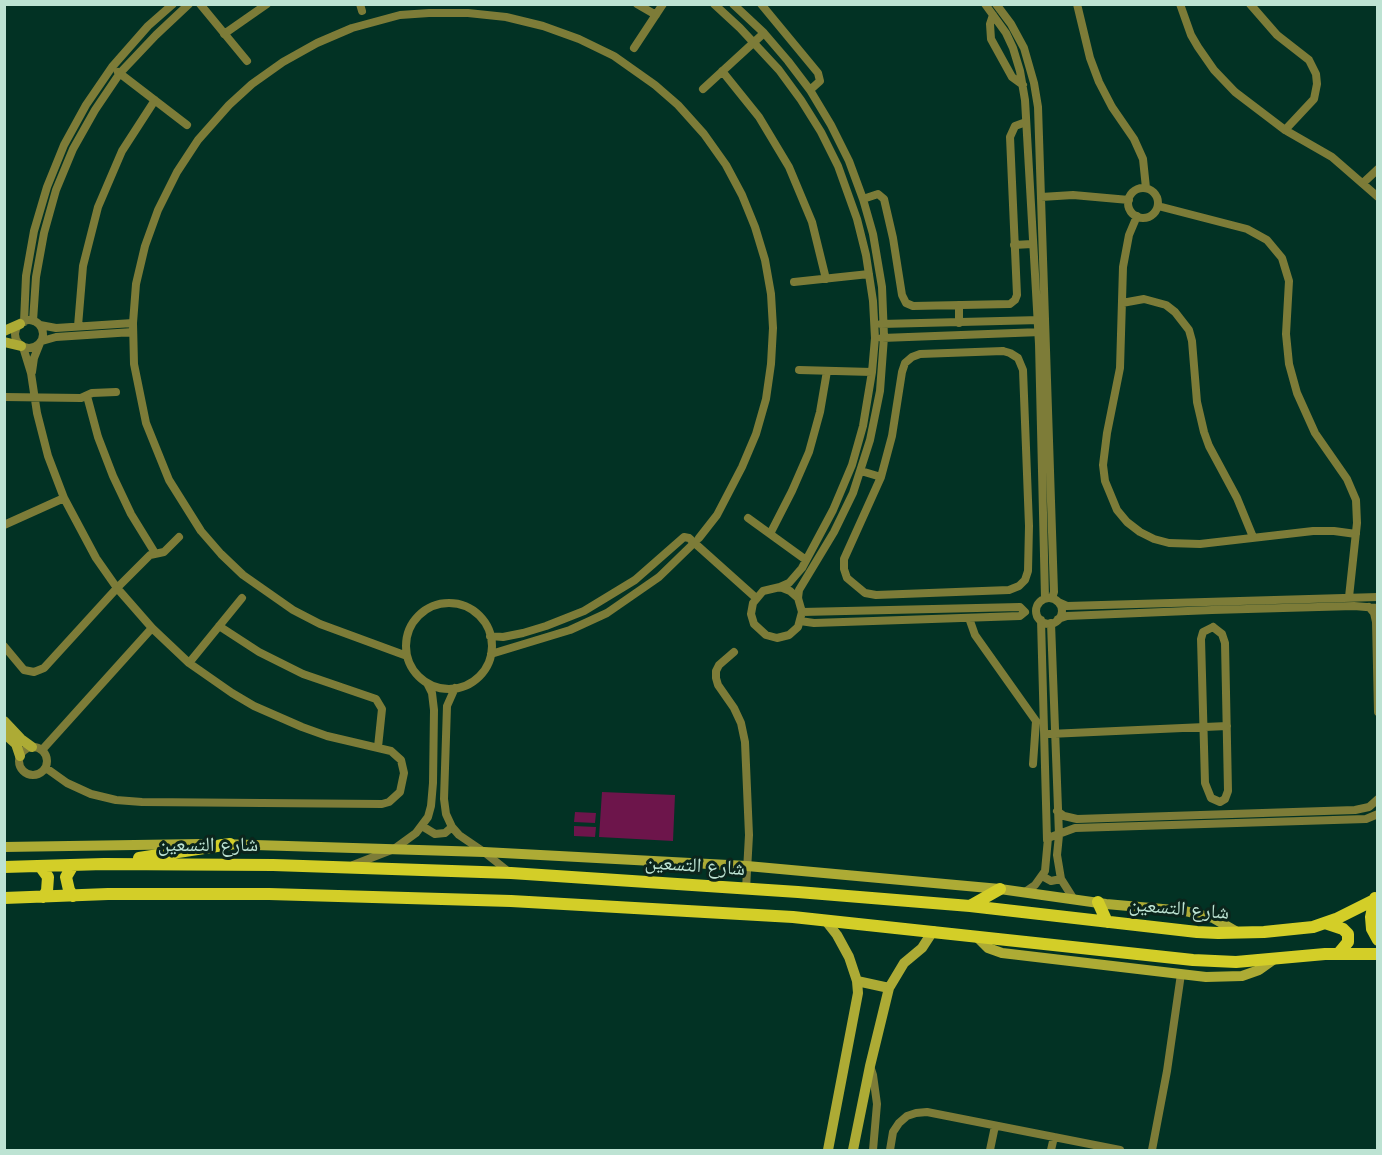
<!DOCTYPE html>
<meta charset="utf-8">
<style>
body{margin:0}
#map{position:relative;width:1382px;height:1155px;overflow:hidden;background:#023224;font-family:"Libre Baskerville",serif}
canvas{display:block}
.frame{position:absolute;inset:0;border:6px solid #bde3d3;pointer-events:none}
</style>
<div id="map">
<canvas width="1382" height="1155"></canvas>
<div class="frame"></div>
</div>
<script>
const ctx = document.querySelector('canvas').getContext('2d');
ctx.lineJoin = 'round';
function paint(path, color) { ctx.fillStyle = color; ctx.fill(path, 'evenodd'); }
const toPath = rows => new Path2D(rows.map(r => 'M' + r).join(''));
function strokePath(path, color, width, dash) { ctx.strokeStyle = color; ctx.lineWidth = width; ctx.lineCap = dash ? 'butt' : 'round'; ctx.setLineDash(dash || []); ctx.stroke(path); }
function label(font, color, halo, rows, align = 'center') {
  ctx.font = font + ' "Libre Baskerville","Noto Naskh Arabic",serif'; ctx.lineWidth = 6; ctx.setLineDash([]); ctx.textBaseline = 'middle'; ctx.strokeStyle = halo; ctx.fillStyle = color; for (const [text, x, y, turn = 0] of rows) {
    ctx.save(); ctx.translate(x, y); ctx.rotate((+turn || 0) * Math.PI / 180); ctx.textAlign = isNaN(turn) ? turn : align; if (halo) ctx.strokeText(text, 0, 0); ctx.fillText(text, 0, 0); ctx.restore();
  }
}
paint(toPath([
 [602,792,675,795,673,841,599,837],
 [575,812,596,813,595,823,574,822],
 [574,826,596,827,595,837,574,836]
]), '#6d154b');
strokePath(toPath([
 [200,4,247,61],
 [360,4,362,11],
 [637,4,656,15],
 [714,4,740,28,779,70,801,100,821,132,838,166,857,219,866,255,873,301,875,338,872,372,863,426,852,465,833,510,802,568,789,583,780,587],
 [733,4,764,33,788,61,810,90,831,125,849,161,863,199,873,234,882,287,884,337,880,391,870,440,853,493,834,532,799,590,798,598,802,612,798,627,789,635,777,638,766,635,754,624,751,614,753,603,763,591,780,587,790,591,798,598],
 [761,4,818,73,820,81,810,90],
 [985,4,1006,33,1013,48,1020,71,1025,100,1039,344,1045,598],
 [996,4,1011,24,1024,48,1034,83,1038,107,1054,592,1052,598],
 [1077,4,1090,58,1099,82,1112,107,1134,139,1143,159,1146,188],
 [1180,4,1191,35,1198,47,1214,70,1235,92,1285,130,1332,157,1378,197],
 [1250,4,1277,35,1309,60,1316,74,1317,84,1314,99,1285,130],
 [993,15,990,24,991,39,1012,77,1023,85],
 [224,34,267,4],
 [634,48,663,4],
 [722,71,759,117,789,167,812,222,826,279],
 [118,72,187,125],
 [703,89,764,33],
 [1363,183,1378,169],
 '1128 203a15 15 0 1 1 30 0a15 15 0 1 1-30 0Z',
 [1041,197,1073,195,1129,200],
 [863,199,878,194,884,199,893,238,902,295,906,303,913,306,1010,304,1015,300,1017,295,1010,137,1015,126,1026,122],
 [1158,206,1247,229,1267,240,1282,258,1289,281,1286,334,1289,364,1297,393,1315,433,1347,479,1356,500,1357,523,1349,597],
 [1137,216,1129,235,1123,267,1120,368,1107,433,1103,465,1105,481,1117,510,1127,522,1140,532,1154,539,1169,543,1200,544,1313,531,1334,531,1356,534],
 [1014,245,1032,244],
 [794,282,869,274],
 [1122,303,1144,299,1166,305,1175,312,1189,330,1192,341,1197,402,1204,432,1209,446,1237,498,1253,537],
 [959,305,959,323],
 '15 334a14 14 0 1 1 28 0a14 14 0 1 1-28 0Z',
 [33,321,36,277,44,233,56,190,73,149,95,110,120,73,156,35,189,4],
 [24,322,26,276,34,231,47,187,64,145,86,105,112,67,148,26,173,4],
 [881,324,1040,320],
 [40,325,56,328,133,323],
 [78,326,83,266,98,207,122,151,155,100],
 [882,338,1041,332],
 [42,341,56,337,133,332],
 [23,347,31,373,37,413,48,456,64,498,96,558,117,588,152,628,189,663,232,693,254,706,302,727,327,736,391,751,401,760,404,773,400,792,389,802,382,804,142,802,116,800,91,794,67,783,46,768],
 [1003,351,1010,353,1018,358,1023,370,1029,526,1028,571,1025,580,1019,586,1009,590,876,595,865,593,847,578,844,569,844,559,881,477,892,436,902,372,905,363,912,357,920,354,1003,351],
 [799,370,872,372],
 [32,372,34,358,40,343],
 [87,396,98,437,113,476,131,514,155,553],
 [4,397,81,398,92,393,116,392],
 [861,471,881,477],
 [748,518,806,560],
 [4,525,64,498],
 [770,534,792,491,809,452,820,412,827,371],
 '1036 611a13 13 0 1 1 26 0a13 13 0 1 1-26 0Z',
 [1058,602,1067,606,1378,597],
 '406 646a43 43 0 1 1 86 0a43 43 0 1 1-86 0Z',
 [1369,607,1374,613,1376,622,1378,712],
 [969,618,975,635,1036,721,1033,764],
 [1058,619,1067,616,1212,610,1354,606,1378,608],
 [1041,620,1047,840],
 [800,621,814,623,1020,616,1025,612,1020,607,802,612],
 [1051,623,1059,835,1057,855,1061,879,1073,898],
 [219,626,259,652,303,674,376,699,382,709,378,747],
 [1213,627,1222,634,1225,643,1228,791,1225,799,1220,802,1211,798,1205,783,1201,639,1203,632,1213,627],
 [490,636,503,637,523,633,546,626,584,611,635,580,684,537,689,538,756,598],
 [4,646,24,670,34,672,44,668,117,588,150,555,164,552,179,537],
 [734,652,719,665,716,671,716,678,718,685,734,708,741,723,745,742,749,835,746,889],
 [491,654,570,630,607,613,659,577,694,543],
 [407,656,320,624,293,610,243,575,221,554,201,531,169,480,146,423,134,364,133,323,136,284,145,246,158,210,177,172,198,140,229,105,252,84,283,62,317,43,352,28,400,15,429,13,468,13,506,17,543,26,579,39,614,56,655,85,678,105,704,134,726,165,742,195,755,227,765,260,771,294,773,328,771,364,766,399,756,434,742,467,717,515,699,538],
 [189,663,242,598],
 [455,688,447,706,444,799,446,814,452,827,459,835,484,852,509,872],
 [1049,734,1227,726],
 '19 761a14 14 0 1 1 28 0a14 14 0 1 1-28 0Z',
 [42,750,152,628],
 [1057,811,1064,816,1077,819,1355,810,1369,807,1378,799],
 [422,826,435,834,445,833,452,827],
 [353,865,394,849,416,833,428,817,431,806,433,783,434,710,432,693,427,683],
 [1042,876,1051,881,1061,879],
 [1025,892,1035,885,1045,871,1048,838,1075,828,1366,819,1378,814],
 [870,1066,873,1075,877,1104,873,1150],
 [890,1150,893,1132,899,1123,907,1116,916,1113,927,1112,1120,1150],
 [990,1150,995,1126],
 [1051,1150,1054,1137],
 [1152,1150,1167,1071,1181,974]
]), '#7d7c38', 8);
strokePath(toPath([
 [4,331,20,324],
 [4,342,21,346],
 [4,721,21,739,32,747],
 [4,733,16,744,20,756],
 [222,844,484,852,747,866,1000,889,1106,904,1185,911,1213,918,1239,933],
 [4,847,200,844],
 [826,921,837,935,849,957,857,981,858,993,828,1150],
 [976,936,988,948,1002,953,1206,977,1242,976,1259,970,1273,960],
 [857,981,889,988],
 [853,1150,870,1066,889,988,904,963,922,948,933,931]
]), '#adab35', 10);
strokePath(toPath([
 [139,858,230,844],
 [40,866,48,877,47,891,43,897],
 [4,867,104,864,273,865,511,873,798,892,970,906,1197,932,1218,933,1264,932,1313,927,1336,919,1374,900],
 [73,896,69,890,66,877,73,865],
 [4,898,108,894,269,894,511,901,793,917,1193,960,1236,962,1325,954,1378,954],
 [1375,898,1371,917,1372,929,1378,940],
 [1098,902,1107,922],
 [970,906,1000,889],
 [1325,923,1343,929,1348,934,1348,942,1338,954]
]), '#d3ce28', 12);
label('20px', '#bde3d3', '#0b251c', [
 ["شارع التسعين",208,845],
 ["شارع التسعين",695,866,4],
 ["شارع التسعين",1179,909,5]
]);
</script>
